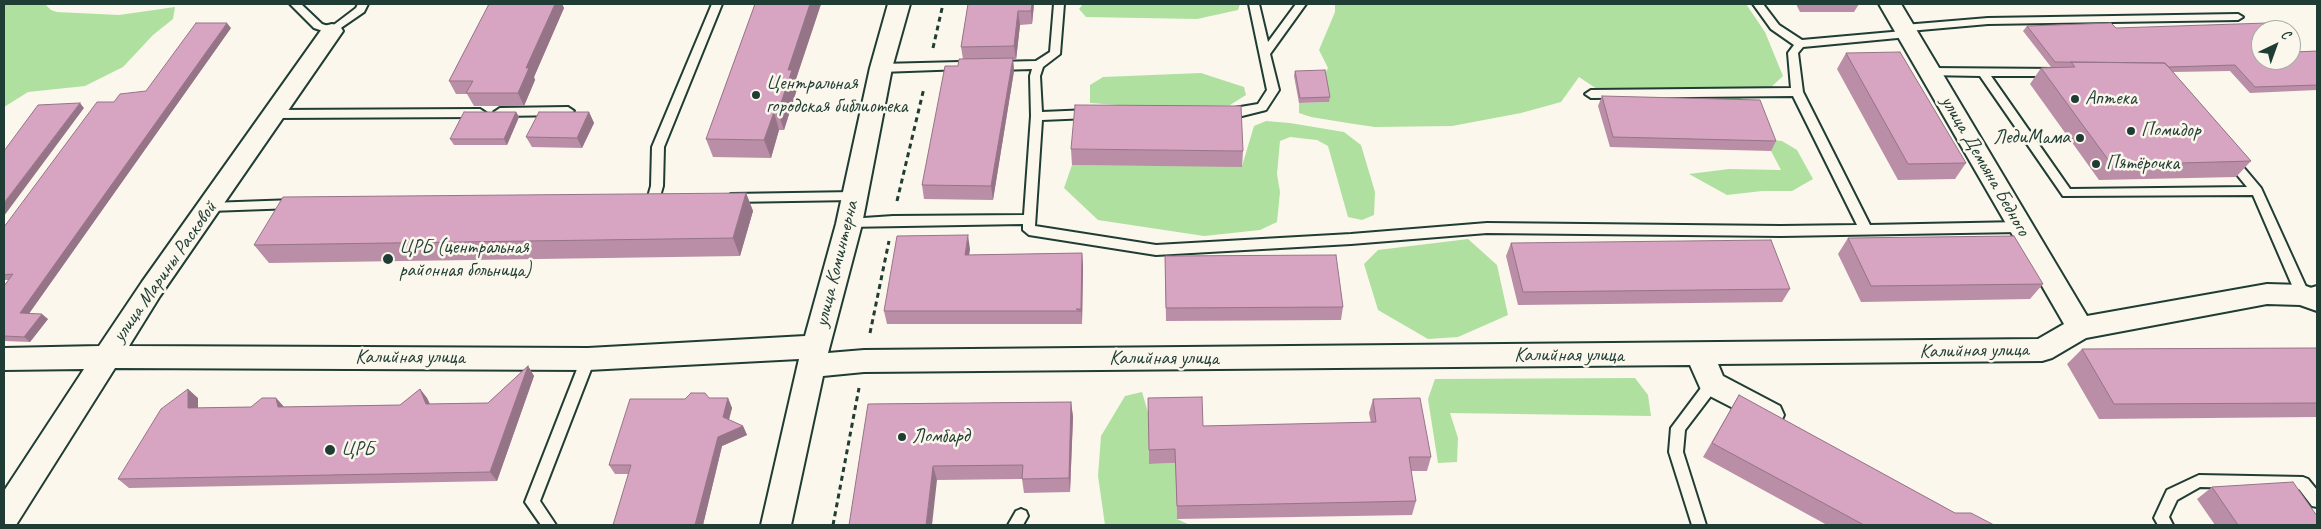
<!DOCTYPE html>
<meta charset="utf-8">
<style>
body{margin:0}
#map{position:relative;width:2321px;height:529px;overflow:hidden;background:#fbf7ec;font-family:Caveat,sans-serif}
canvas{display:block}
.frame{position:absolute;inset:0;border:5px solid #1f3d34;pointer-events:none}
.north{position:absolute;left:2251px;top:20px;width:50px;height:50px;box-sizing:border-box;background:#fbf7ec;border:1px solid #a3ada2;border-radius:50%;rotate:42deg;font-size:14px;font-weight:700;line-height:20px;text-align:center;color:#1f3d34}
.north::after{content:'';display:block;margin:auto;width:18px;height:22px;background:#1f3d34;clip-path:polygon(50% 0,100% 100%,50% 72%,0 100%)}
</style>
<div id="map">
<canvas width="2321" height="529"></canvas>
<div class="frame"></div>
<div class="north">С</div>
</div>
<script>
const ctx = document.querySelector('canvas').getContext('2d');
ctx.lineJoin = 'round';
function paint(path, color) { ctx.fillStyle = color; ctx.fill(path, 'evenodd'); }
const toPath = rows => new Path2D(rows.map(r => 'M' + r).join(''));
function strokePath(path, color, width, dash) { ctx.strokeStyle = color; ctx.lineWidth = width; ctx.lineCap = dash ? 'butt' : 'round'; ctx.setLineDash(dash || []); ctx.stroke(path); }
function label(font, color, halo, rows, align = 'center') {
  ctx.font = font + ' Caveat,sans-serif'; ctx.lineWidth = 5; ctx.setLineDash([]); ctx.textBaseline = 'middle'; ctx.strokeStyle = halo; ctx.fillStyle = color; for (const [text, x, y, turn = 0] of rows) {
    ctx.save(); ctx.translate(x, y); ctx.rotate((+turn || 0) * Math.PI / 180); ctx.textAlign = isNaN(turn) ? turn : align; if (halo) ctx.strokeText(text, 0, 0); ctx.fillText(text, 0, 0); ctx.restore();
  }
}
paint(toPath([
 [4,4,45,4,51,10,57,12,119,15,175,7,173,19,153,35,123,67,85,86,28,92,4,107],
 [1083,4,1240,4,1238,10,1197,19,1086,17,1079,9],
 [1335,4,1746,4,1765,32,1783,76,1767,91,1733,101,1612,99,1579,77,1561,102,1521,113,1452,126,1375,127,1354,124,1311,117,1299,113,1299,103,1329,102,1324,75,1328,68,1319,50,1335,12],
 [1201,73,1244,87,1246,95,1230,105,1145,107,1090,103,1090,85,1103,77],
 [1266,121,1290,123,1344,132,1361,145,1375,192,1374,215,1362,220,1348,217,1328,146,1317,140,1290,137,1280,141,1277,174,1280,192,1277,222,1260,230,1204,236,1098,220,1064,188,1072,165,1242,166,1254,126],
 [1771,140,1782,141,1797,150,1813,179,1792,191,1762,191,1727,195,1689,174,1729,169,1781,170,1771,151],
 [1468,239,1497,265,1508,315,1458,337,1428,339,1378,310,1364,264,1378,250],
 [1635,378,1648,395,1651,416,1450,413,1458,438,1457,462,1438,463,1428,399,1435,379],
 [1142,392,1148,412,1149,464,1175,463,1177,519,1190,525,1105,525,1098,476,1101,436,1125,396]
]), '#afe0a0');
const service = toPath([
 [290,4,301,4,322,24,331,27,356,8,358,4,368,4,364,12,332,34,314,28,290,4],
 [712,4,722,4,664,147,663,186,659,200,657,203,649,203,647,200,651,186,652,147,712,4],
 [1054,4,1064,4,1060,54,1043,67,1040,76,1042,112,1089,110,1095,114,1089,118,1042,120,1035,226,1156,245,1351,234,1487,223,1781,226,1857,225,1793,96,1591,98,1585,94,1591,90,1791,88,1788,53,1794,45,1771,29,1753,4,1763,4,1779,25,1802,40,1903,31,1899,28,1904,25,1988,18,2238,14,2243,17,2238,20,1988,24,1909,31,1913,34,1908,37,1803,47,1798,53,1803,92,1870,225,2020,222,2026,227,2020,232,1781,236,1487,233,1351,244,1156,255,1029,235,1023,230,1023,224,845,227,843,224,849,219,893,216,1024,215,1031,116,1030,76,1032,69,998,70,993,66,998,62,1036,61,1050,52,1054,4],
 [1249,4,1259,4,1268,42,1296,4,1306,4,1270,54,1279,90,1266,110,1238,117,1227,117,1221,113,1223,110,1258,104,1267,90,1249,4],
 [960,62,965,66,964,69,881,72,876,68,881,64,960,62],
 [1930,68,2059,69,2060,72,2055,76,1991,76,2070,189,2247,187,2224,159,2226,156,2234,156,2261,188,2307,289,2317,286,2317,296,2303,300,2298,299,2253,195,2063,196,1980,76,1926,75,1925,72,1930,68],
 [568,107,574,111,568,115,500,116,494,112,500,108,568,107],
 [480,109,486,113,480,117,275,118,269,114,275,110,480,109],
 [854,192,860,196,854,200,731,202,725,198,731,194,854,192],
 [294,200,300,204,294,208,210,211,204,207,210,203,294,200],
 [588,354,593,355,595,359,540,501,556,525,541,525,525,502,581,359,583,355,588,354],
 [1712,378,1717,380,1719,384,1717,388,1685,430,1683,452,1706,525,1692,525,1669,452,1671,428,1707,380,1712,378],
 [2199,475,2303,477,2308,479,2317,490,2317,507,2312,506,2299,489,2200,487,2177,500,2169,517,2173,525,2158,525,2154,518,2167,490,2199,475],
 [1021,509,1026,511,1028,516,1023,525,1008,525,1016,511,1021,509]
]);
const minor = toPath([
 [888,4,910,4,892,68,862,224,828,353,864,350,2038,339,2064,324,1879,4,1901,4,2087,316,2267,284,2303,285,2317,290,2317,311,2300,305,2267,304,2086,338,2052,358,2042,361,1718,364,1723,376,1780,406,1784,415,1780,424,1770,427,1702,392,1690,365,864,372,823,376,791,525,761,525,799,359,588,370,115,368,16,525,4,525,4,491,84,369,4,370,4,348,99,346,142,282,324,26,332,24,340,26,343,31,160,296,129,346,588,348,805,336,836,224,870,68,888,4]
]);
strokePath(service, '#1f3d34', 4);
strokePath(minor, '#1f3d34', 4);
strokePath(toPath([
 [933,48,943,4],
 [897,201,924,88],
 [870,333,889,241],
 [833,525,859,388]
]), '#1f3d34', 3, [5, 4]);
paint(service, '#fbf7ec');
paint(minor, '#fbf7ec');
paint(toPath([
 [489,4,562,4,564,8,534,77,535,80,524,106,474,106,467,94,456,94,449,81],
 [755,4,821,4,795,82,797,89,784,130,779,130,771,158,713,157,706,139],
 [968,4,1034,4,1032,24,1020,25,1016,60,1013,60,1014,71,993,200,924,199,922,185,958,66,963,59,961,47],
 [1796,4,1859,4,1854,12,1800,12],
 [2027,26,2116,28,2295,52,2317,51,2317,90,2250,93,2230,71,2173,72,2251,161,2236,177,2099,180,2030,84,2041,68,2067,67,2051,67,2023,31],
 [231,28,29,313,48,319,30,342,4,341,4,286,9,280,4,280,4,227,114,102,146,91],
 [1846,53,1966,163,1955,179,1898,180,1837,69],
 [1295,71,1330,97,1329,102,1299,103,1294,76],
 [1602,96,1776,141,1771,151,1610,147,1598,106],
 [516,112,519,117,507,145,454,145,450,139],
 [589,112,594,123,582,148,532,147,526,137],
 [1071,149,1243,151,1242,167,1072,165],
 [746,193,753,211,740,256,269,263,254,245],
 [1848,238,2043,284,2030,299,1861,302,1838,254],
 [1511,243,1790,289,1782,302,1518,305,1506,256],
 [970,249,969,255,1082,253,1083,267,1082,324,887,324,884,311],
 [1165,256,1343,307,1341,320,1166,321],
 [2317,348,2317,417,2099,419,2067,364,2082,349],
 [528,366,534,376,497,481,129,488,118,479,198,398,198,408,251,407,276,398,284,407,400,405,420,389,427,398,430,404,488,403],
 [1739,395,1955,513,1994,525,1827,525,1703,457],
 [728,398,732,408,729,420,743,426,747,435,722,446,703,525,613,525,629,474,615,474,609,465,685,399],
 [1148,398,1203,426,1371,423,1369,413,1373,399,1431,457,1427,471,1411,471,1416,501,1412,515,1177,519,1175,463,1149,464],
 [1071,402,1073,417,1070,492,1024,493,1022,479,937,480,868,404],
 [2212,487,2317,525,2215,525,2197,499]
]), '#b98ea6');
paint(toPath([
 [555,4,562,4,564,8,534,77,535,80,524,106,518,93,526,68],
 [810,4,821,4,795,82,797,89,784,130,778,112,788,70],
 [1032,4,1034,4,1032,24,1031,11],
 [1018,11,1020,25,1016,60,1014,46],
 [227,23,231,28,26,318,20,313],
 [1013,58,1014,71,993,200,991,186],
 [80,103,84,108,4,216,4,203],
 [516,112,519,117,507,145,504,139],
 [589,112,594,123,582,148,577,138],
 [774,112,779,130,771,158,764,140],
 [746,193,753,211,740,256,733,238],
 [968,235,970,249,967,268,965,255],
 [1082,253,1083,267,1082,322,1081,309],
 [42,314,48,319,30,342,24,337],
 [528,366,534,376,497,481,490,472],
 [188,389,198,398,198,417,188,408],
 [420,389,427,398,434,413,426,404],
 [276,398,285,408,278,407],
 [728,398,732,408,727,426,723,417],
 [1071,402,1073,417,1070,492,1069,478],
 [743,426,747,435,722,446,703,525,695,525,718,437],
 [933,466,937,480,932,525,926,525]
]), '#967487');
const building = toPath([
 [489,4,555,4,526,68,529,68,518,93,466,93,473,81,449,81,489,4],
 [755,4,810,4,788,70,792,70,778,112,774,112,764,140,706,139,755,4],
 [968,4,1032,4,1031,11,1018,11,1014,46,961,47,968,4],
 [196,23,227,23,20,313,42,314,24,337,4,336,4,286,13,274,4,275,4,227,97,102,114,102,120,94,146,91,196,23],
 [2111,23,2116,28,2267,23,2275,30,2261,30,2261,60,2291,60,2291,47,2295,52,2317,51,2317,85,2255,87,2235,65,2169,67,2164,63,2055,62,2027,26,2111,23],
 [1900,52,1966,163,1908,164,1846,53,1900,52],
 [1013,58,991,186,922,185,945,66,958,66,959,59,1013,58],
 [2071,62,2165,63,2251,161,2112,165,2041,68,2075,67,2071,62],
 [1325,70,1330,97,1300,98,1295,71,1325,70],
 [1602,96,1760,100,1776,141,1613,137,1602,96],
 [80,103,4,203,4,151,38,105,80,103],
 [1075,105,1241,106,1243,151,1071,149,1075,105],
 [464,112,516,112,504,139,450,139,464,112],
 [539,112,589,112,577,138,526,137,539,112],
 [746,193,733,238,254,245,283,197,746,193],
 [968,235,965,255,1082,253,1081,309,1076,309,1081,311,884,311,897,236,968,235],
 [2014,236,2043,284,1871,286,1848,238,2014,236],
 [1771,240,1790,289,1523,292,1511,243,1771,240],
 [1336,255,1343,307,1166,308,1165,256,1336,255],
 [2317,348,2317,403,2114,404,2082,349,2317,348],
 [528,366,490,472,118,479,161,409,188,389,188,408,251,407,262,398,276,398,278,407,400,405,420,389,426,404,488,403,528,366],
 [691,393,705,393,709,398,728,398,723,417,743,426,718,437,695,525,613,525,631,465,609,465,630,399,685,399,691,393],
 [1739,395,1955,513,1971,513,1994,525,1864,525,1712,443,1739,395],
 [1202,397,1203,426,1376,422,1373,399,1420,398,1431,457,1409,457,1416,501,1177,506,1175,449,1149,450,1148,398,1202,397],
 [1071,402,1069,478,1022,479,1023,465,933,466,926,525,849,525,868,404,1071,402],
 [2293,482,2317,516,2317,525,2238,525,2212,487,2293,482]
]);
paint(building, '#d7a5c1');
strokePath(building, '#967487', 1);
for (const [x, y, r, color] of [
 [756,95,5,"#1f3d34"],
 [2075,99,5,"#1f3d34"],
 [2131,131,5,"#1f3d34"],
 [2080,138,5,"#1f3d34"],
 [2096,164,5,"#1f3d34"],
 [388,259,6,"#1f3d34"],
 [902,437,5,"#1f3d34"],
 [330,450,6,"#1f3d34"]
]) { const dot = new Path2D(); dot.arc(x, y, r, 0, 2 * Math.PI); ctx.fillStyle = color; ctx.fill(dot); strokePath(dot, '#fbf7ec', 2); }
label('20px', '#1f3d34', '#fbf7ec', [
 ["Центральная",766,84],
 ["городская библиотека",766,107],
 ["Аптека",2085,99],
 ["Помидор",2141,131],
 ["ЛедиМама",2070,138,"right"],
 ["Пятёрочка",2106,164],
 ["ЦРБ (центральная",399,248],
 ["районная больница)",399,271],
 ["Ломбард",912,437],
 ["ЦРБ",341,450]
], 'left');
label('20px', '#1f3d34', '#fbf7ec', [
 ["улица Демьяна Бедного",1985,166,60],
 ["улица Коминтерна",837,264,-76],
 ["улица Марины Расковой",165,272,-55],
 ["Калийная улица",1974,351,-1],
 ["Калийная улица",1569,356],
 ["Калийная улица",410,358],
 ["Калийная улица",1164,359]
]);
</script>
